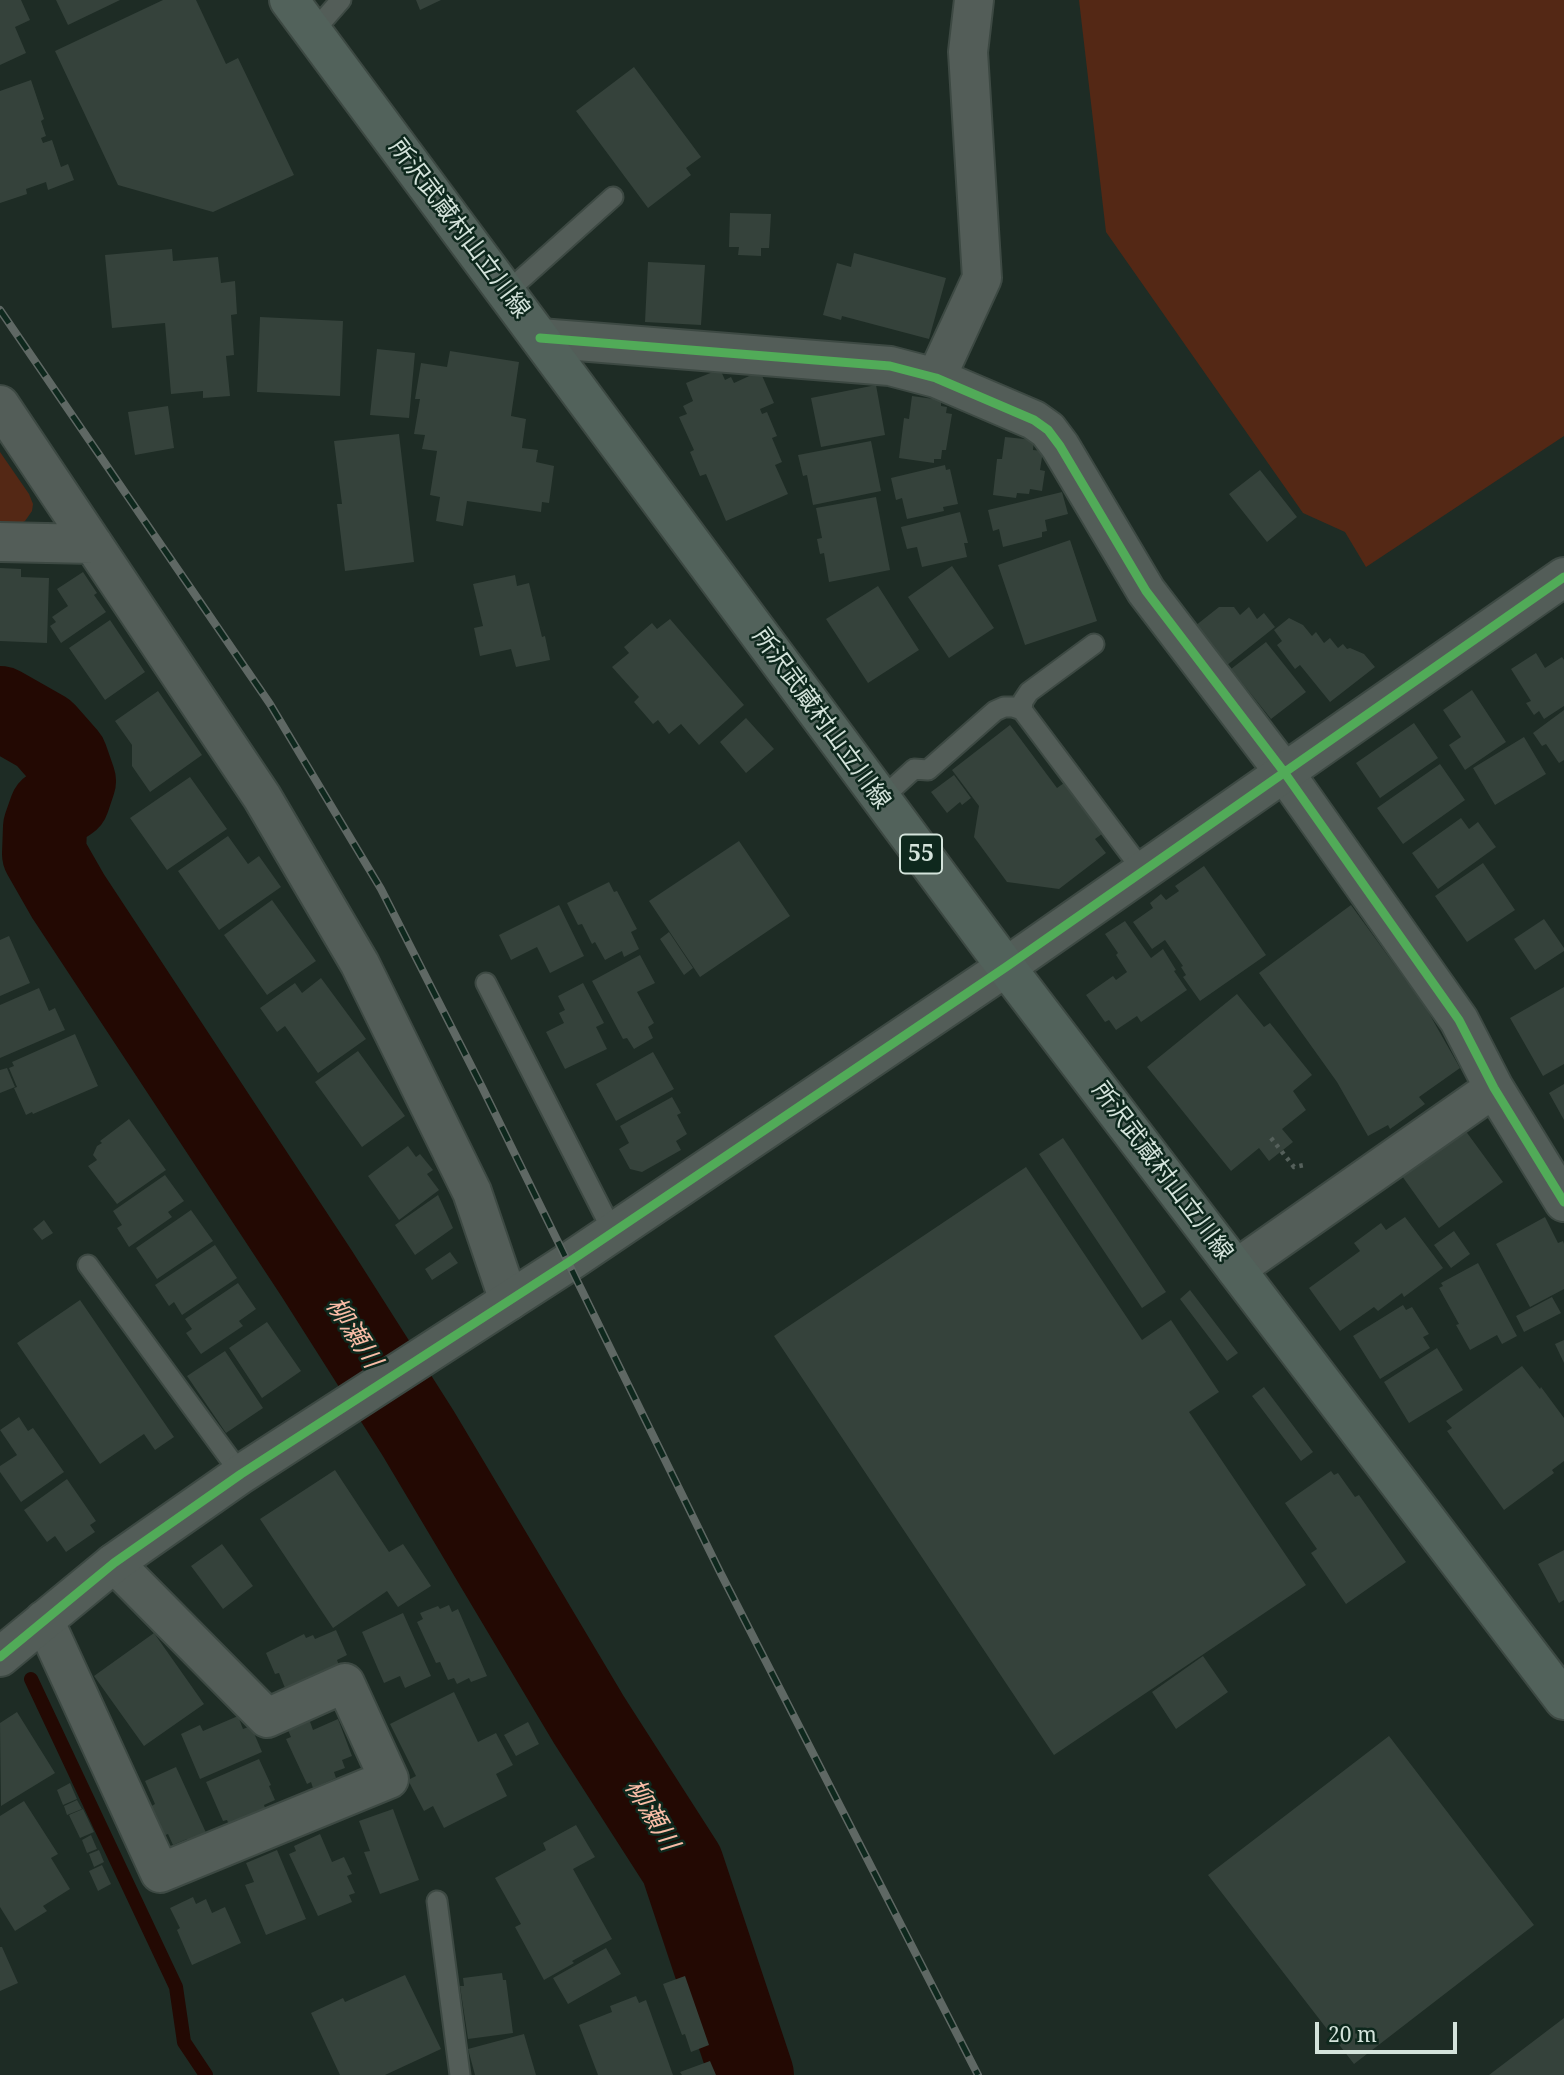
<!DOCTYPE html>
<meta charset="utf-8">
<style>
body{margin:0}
#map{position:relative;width:1564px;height:2075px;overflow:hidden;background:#1e2c25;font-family:"Noto Serif",serif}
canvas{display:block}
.scale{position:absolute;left:1315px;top:2022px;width:142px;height:32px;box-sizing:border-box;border:4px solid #d4e3db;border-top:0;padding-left:9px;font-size:21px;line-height:24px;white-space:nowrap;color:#d4e3db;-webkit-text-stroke:5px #0e281d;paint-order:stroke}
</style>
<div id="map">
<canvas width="1564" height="2075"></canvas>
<div class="scale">20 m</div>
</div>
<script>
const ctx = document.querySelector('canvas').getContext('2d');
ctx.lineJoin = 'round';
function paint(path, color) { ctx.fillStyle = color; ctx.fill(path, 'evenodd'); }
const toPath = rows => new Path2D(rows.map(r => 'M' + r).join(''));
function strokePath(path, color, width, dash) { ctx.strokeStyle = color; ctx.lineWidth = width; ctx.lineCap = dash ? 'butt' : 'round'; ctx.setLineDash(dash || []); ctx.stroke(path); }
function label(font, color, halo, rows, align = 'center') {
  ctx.font = font + ' "Noto Serif","Noto Sans JP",serif'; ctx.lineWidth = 5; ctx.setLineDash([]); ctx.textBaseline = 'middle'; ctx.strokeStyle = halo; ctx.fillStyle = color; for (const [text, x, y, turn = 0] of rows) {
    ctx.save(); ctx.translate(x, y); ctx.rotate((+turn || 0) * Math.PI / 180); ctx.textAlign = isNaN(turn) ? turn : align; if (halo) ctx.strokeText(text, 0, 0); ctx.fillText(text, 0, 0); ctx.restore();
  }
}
paint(toPath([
 [1079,0,1564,0,1564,436,1366,567,1345,532,1303,513,1106,232],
 [0,452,29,494,33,504,32,511,25,521,18,525,0,526]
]), '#542815');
strokePath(toPath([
 [31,1679,176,1987,184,2042,206,2075]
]), '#230903', 14);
strokePath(toPath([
 [0,708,44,733,66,758,74,781,68,799,51,810,45,827,44,854,68,896,317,1274,418,1433,589,1720,682,1865,752,2075]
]), '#230903', 84);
paint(toPath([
 [0,0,21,0,30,20,15,27,26,53,0,65],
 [56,0,120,0,68,25],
 [163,0,196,0,226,64,238,58,294,175,213,212,118,185,55,51],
 [416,0,441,0,420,10],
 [634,67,701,157,686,168,691,175,648,208,576,111],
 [31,80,44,119,41,121,46,136,41,138,43,143,52,140,61,167,68,164,74,180,48,190,46,182,26,189,27,194,0,203,0,91],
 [730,213,771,214,769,248,761,248,761,256,738,255,739,247,729,247],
 [172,249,173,261,218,257,221,283,235,281,237,314,231,315,234,355,226,356,230,396,203,398,203,391,171,394,165,323,112,328,105,255],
 [854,253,946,278,929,339,842,316,841,320,823,315,837,263,851,267],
 [648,262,705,265,701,325,645,322],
 [260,317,343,321,340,396,257,392],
 [377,349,415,353,409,418,370,415],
 [450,351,519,362,511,416,526,419,522,448,538,450,536,462,554,466,549,503,542,502,541,512,467,501,463,526,436,521,440,497,430,495,437,451,422,449,425,435,414,434,420,399,415,399,421,363,447,367],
 [720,369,725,380,731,377,734,383,760,371,774,403,760,409,762,414,767,412,777,436,772,438,782,462,775,465,788,494,726,521,706,474,700,476,690,452,694,450,679,417,687,414,683,406,693,401,686,383],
 [876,385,885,435,821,447,811,398],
 [912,396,941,400,941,406,947,407,946,413,952,414,946,450,942,450,941,459,934,459,934,463,899,458,904,418,909,419],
 [168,406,174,448,135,455,128,412],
 [399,434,414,562,345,571,337,504,342,504,334,441],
 [1005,437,1034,440,1033,450,1043,451,1040,470,1045,471,1042,491,1030,489,1029,494,1017,493,1016,498,993,495,997,459,1002,459],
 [871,441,881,491,813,505,807,475,803,476,798,455],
 [945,465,946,470,950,469,958,504,943,507,944,511,907,519,902,498,896,500,891,478],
 [1260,470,1297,517,1267,542,1229,494],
 [1062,492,1068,514,1045,520,1047,531,1042,532,1042,537,1003,547,999,529,993,531,988,510],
 [876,497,890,570,829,582,824,553,820,554,817,539,822,538,816,508],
 [960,512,968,543,964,543,967,557,922,567,917,547,907,549,901,527],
 [1070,540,1097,621,1025,645,998,565],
 [952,566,994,628,949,658,908,597],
 [0,568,21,569,21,577,49,578,47,643,0,641],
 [83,572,97,593,94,595,106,612,61,643,50,626,56,622,52,617,68,606,57,589],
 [515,575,517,586,529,583,542,637,545,636,550,660,516,667,511,649,480,656,474,628,483,626,473,584],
 [878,586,919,650,868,683,826,619],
 [1219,607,1234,607,1240,615,1249,607,1257,619,1264,613,1275,627,1226,666,1195,626],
 [1289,618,1303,625,1312,636,1316,632,1324,643,1330,638,1338,648,1343,644,1347,649,1350,648,1364,654,1375,667,1330,702,1300,665,1295,669,1277,645,1282,641,1274,630],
 [670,619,744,705,699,745,681,724,669,734,658,720,653,724,634,702,639,697,612,667,629,653,624,647,652,623,657,629],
 [110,620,145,672,105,700,69,648],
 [1266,642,1306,692,1271,719,1231,669],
 [1536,653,1545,668,1562,657,1564,660,1564,706,1544,719,1539,711,1534,715,1526,703,1531,701,1511,669],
 [1472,690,1506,742,1465,770,1449,745,1461,737,1443,710],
 [158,691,202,755,150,792,132,766,132,745,115,721],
 [1564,710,1564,760,1559,763,1546,744,1542,746,1533,733],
 [746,718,774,749,746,773,720,742],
 [1414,723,1438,758,1380,798,1356,763],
 [1010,725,1057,788,1071,778,1109,829,1095,839,1106,853,1059,889,1007,882,974,837,979,806,952,770],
 [1524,737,1546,774,1495,805,1473,768],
 [1440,764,1465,800,1403,844,1377,808],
 [954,775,971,798,962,805,960,802,947,813,931,792],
 [190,777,227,829,167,870,130,818],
 [1461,818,1469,829,1478,822,1496,847,1438,889,1412,853],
 [228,836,248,864,259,856,281,887,219,930,178,871],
 [739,841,790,916,700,977,649,901],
 [1483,863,1515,910,1467,942,1435,896],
 [1204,866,1266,955,1200,1001,1183,977,1186,975,1181,967,1183,966,1165,940,1152,949,1133,922,1153,908,1150,903,1161,894,1166,900,1179,891,1175,886],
 [609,882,614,892,617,891,637,929,631,932,639,949,624,957,622,951,605,960,595,942,592,944,582,924,578,925,567,903],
 [272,900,316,961,267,995,224,935],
 [559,905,584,956,550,973,537,947,511,960,499,935],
 [1351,905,1426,1008,1460,1068,1419,1097,1425,1104,1390,1129,1388,1125,1368,1136,1337,1082,1259,973],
 [1544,919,1564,948,1564,951,1535,970,1514,939],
 [1125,921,1151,958,1163,949,1176,970,1174,971,1187,990,1141,1022,1137,1016,1116,1030,1109,1020,1105,1022,1086,995,1113,976,1116,980,1127,972,1116,955,1118,953,1105,934],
 [669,932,693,968,684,975,660,939],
 [9,936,30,983,0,996,0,940],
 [640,955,655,983,637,992,654,1023,648,1027,653,1038,634,1049,627,1038,623,1039,592,981],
 [321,978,366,1039,318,1073,285,1026,277,1032,260,1008,295,983,302,993],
 [583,983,604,1023,596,1027,607,1049,565,1069,546,1032,564,1023,559,1013,565,1010,558,996],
 [1564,987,1564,1064,1543,1076,1510,1018],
 [39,988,49,1011,55,1008,65,1030,0,1058,0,1005],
 [1237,994,1264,1027,1270,1023,1312,1075,1293,1091,1306,1110,1282,1129,1293,1142,1269,1161,1259,1148,1231,1171,1147,1067],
 [75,1034,98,1086,33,1114,32,1112,26,1115,14,1088,17,1087,9,1068,14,1066,12,1062],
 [358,1051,405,1116,362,1147,315,1082],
 [653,1052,674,1089,616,1121,596,1084],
 [7,1068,15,1087,0,1093,0,1070],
 [1564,1084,1564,1120,1549,1093],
 [672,1097,681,1113,677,1115,687,1134,676,1141,681,1150,642,1172,630,1169,619,1149,629,1143,620,1126],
 [129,1119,166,1170,117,1204,88,1166,97,1160,93,1155,97,1146,102,1143,100,1141],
 [1465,1130,1503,1182,1439,1228,1402,1176],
 [1063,1138,1166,1292,1142,1308,1039,1154],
 [408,1146,416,1157,420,1154,433,1170,427,1174,439,1190,399,1220,368,1176],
 [1026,1167,1142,1340,1171,1320,1219,1392,1189,1412,1306,1585,1054,1755,774,1336],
 [165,1175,184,1201,168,1212,172,1217,129,1247,117,1228,122,1225,113,1211],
 [438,1195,453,1228,415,1255,395,1225],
 [191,1210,213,1241,157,1279,136,1248],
 [1405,1217,1443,1268,1404,1297,1402,1293,1378,1311,1374,1307,1340,1331,1309,1288,1360,1251,1354,1243,1381,1223,1386,1230],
 [1545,1217,1558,1243,1563,1241,1564,1244,1564,1289,1530,1307,1496,1244],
 [44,1220,53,1233,42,1240,33,1229],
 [1454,1231,1470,1254,1451,1268,1434,1245],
 [215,1245,237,1278,182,1315,174,1302,169,1306,155,1285],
 [450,1252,458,1263,432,1280,425,1269],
 [1478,1263,1517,1336,1502,1344,1497,1335,1470,1350,1456,1325,1459,1324,1439,1288,1443,1286,1441,1283],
 [238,1283,256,1309,239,1321,243,1326,201,1354,186,1333,192,1329,185,1319],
 [1190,1290,1238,1353,1227,1361,1180,1299],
 [1552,1297,1561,1313,1524,1332,1516,1316],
 [80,1300,174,1437,155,1450,144,1434,100,1464,17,1343],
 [1403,1305,1406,1310,1412,1307,1429,1334,1423,1337,1430,1348,1380,1379,1353,1336],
 [267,1322,301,1371,262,1398,229,1348],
 [1564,1340,1564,1363,1555,1344],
 [1437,1348,1463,1390,1409,1423,1384,1382],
 [225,1351,263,1408,226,1433,187,1376],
 [1522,1366,1540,1389,1541,1387,1564,1418,1564,1461,1552,1470,1554,1473,1504,1510,1447,1431,1452,1428,1446,1421],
 [1264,1387,1313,1452,1301,1461,1252,1396],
 [19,1417,28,1431,33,1428,64,1472,21,1502,0,1472,0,1466,17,1455,0,1430],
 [335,1470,389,1552,403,1544,431,1586,398,1607,387,1591,333,1628,260,1519],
 [1331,1471,1334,1475,1338,1473,1355,1497,1359,1495,1406,1562,1346,1604,1311,1553,1317,1549,1285,1503],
 [67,1479,96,1521,90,1525,95,1532,66,1552,55,1536,47,1542,24,1510],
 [222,1544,253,1586,223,1609,191,1566],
 [1564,1550,1564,1600,1559,1603,1538,1564],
 [449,1605,452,1612,458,1609,487,1676,471,1682,469,1678,457,1684,454,1678,448,1680,440,1662,436,1663,417,1622,423,1619,420,1613,438,1606,440,1609],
 [403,1613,431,1676,405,1688,400,1676,384,1683,362,1632],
 [336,1630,347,1655,337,1660,339,1665,285,1688,279,1673,275,1674,266,1653,304,1634,306,1638,313,1635,315,1639],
 [154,1633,204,1704,144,1746,94,1676],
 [1203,1656,1228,1692,1176,1729,1152,1692],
 [454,1692,478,1742,496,1733,513,1765,496,1774,507,1796,444,1828,433,1806,424,1811,408,1780,416,1776,390,1724],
 [17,1712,55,1773,1,1806,0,1723],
 [238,1716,243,1729,251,1726,262,1752,200,1779,181,1734,200,1725,203,1731],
 [309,1719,313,1730,338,1719,352,1756,342,1760,345,1768,334,1772,336,1778,313,1788,311,1782,307,1784,286,1739,291,1737,287,1728],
 [528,1722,539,1744,516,1756,504,1735],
 [1389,1736,1534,1925,1354,2064,1208,1875],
 [259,1759,271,1785,269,1786,275,1800,264,1805,266,1811,230,1827,227,1820,223,1821,206,1782],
 [176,1767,208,1837,190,1845,187,1839,173,1845,168,1834,163,1836,150,1807,155,1804,145,1781],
 [70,1783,77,1799,63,1805,57,1790],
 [77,1800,82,1809,67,1815,64,1806],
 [24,1801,58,1854,51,1858,70,1889,43,1906,47,1911,15,1931,0,1907,0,1816],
 [83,1809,94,1832,80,1838,69,1815],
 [393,1809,419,1880,380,1894,364,1852,370,1851,359,1821],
 [576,1825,595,1857,573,1869,612,1939,572,1961,574,1963,544,1980,515,1927,521,1924,495,1878,546,1850,543,1843],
 [320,1834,332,1862,344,1857,352,1874,347,1876,355,1893,349,1895,352,1902,318,1916,289,1854,296,1851,294,1846],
 [91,1835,97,1849,87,1853,82,1840],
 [99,1850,104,1862,94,1867,89,1854],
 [277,1850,306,1919,266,1935,245,1885,254,1882,246,1863],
 [102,1865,111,1884,98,1891,89,1871],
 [193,1897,196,1904,206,1899,212,1913,225,1907,241,1943,192,1965,177,1930,180,1928,170,1908],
 [0,1947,2,1947,18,1983,0,1991],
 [606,1948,621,1974,568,2004,553,1978],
 [502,1973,503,1980,506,1980,513,2033,468,2039,460,1986,464,1986,463,1978],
 [405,1975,441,2049,385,2075,340,2075,311,2013,343,1998,345,2002],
 [685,1976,709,2045,691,2052,685,2034,682,2035,663,1984],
 [636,1996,639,2003,646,2000,673,2075,598,2075,579,2025,612,2012,610,2006],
 [1564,2018,1564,2075,1489,2075],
 [524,2034,536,2075,475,2075,468,2049],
 [710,2061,716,2075,682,2075,680,2072]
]), '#35423b');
const lane = toPath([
 [313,32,341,0],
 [507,292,613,197],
 [1022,710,1023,701,1029,692,1094,644],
 [881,799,914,769,928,770,995,711,1004,707,1013,707,1022,710,1143,871],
 [486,983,613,1232],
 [88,1265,241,1474],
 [437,1901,460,2075]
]);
const street = toPath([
 [540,338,890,366,936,378,1034,420,1048,430,1060,446,1146,591,1284,772,1459,1020,1494,1088,1564,1202],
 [936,378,982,278,968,52,974,0],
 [0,405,262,797,360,964,472,1192,509,1301],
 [0,542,93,544],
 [1236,1269,1494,1088],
 [44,1620,160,1873,389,1779,345,1683,267,1718,114,1563]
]);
const secondary = toPath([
 [0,1657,114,1563,241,1474,569,1262,1006,967,1564,577]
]);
const primary = toPath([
 [289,0,1006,967,1564,1700]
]);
strokePath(lane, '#3d4943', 23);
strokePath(street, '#3d4943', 42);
strokePath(secondary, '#3d4943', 42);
strokePath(primary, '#3d4943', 42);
strokePath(toPath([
 [1271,1138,1294,1167,1304,1165]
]), '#55605b', 4.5, [3.5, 5]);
strokePath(lane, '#535d58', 19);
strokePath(street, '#535d58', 38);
strokePath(secondary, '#535d58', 38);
strokePath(primary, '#52625b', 38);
const rail = toPath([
 [0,310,270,704,381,889,482,1087,720,1572,978,2075]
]);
strokePath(rail, '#5f6864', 8);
strokePath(rail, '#0e281d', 5, [16]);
strokePath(toPath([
 [540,338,890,366,936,378,1034,420,1048,430,1060,446,1146,591,1284,772,1459,1020,1494,1088,1564,1202],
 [0,1657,114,1563,241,1474,569,1262,1006,967,1564,577]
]), '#51ab58', 9);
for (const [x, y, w] of [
 [921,854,42]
]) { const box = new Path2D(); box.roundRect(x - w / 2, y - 19.5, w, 39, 5); ctx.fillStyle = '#0e281d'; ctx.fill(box); strokePath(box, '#d4e3db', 2); }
label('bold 23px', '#d4e3db', null, [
 ["55",921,854]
]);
label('24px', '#d4e3db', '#0e281d', [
 ["所沢武蔵村山立川線",459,229,53],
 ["所沢武蔵村山立川線",821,719,54],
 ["所沢武蔵村山立川線",1162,1172,53]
]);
label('italic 26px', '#f8bca6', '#0e281d', [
 ["柳瀬川",353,1333,57],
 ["柳瀬川",651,1815,59]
]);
</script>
